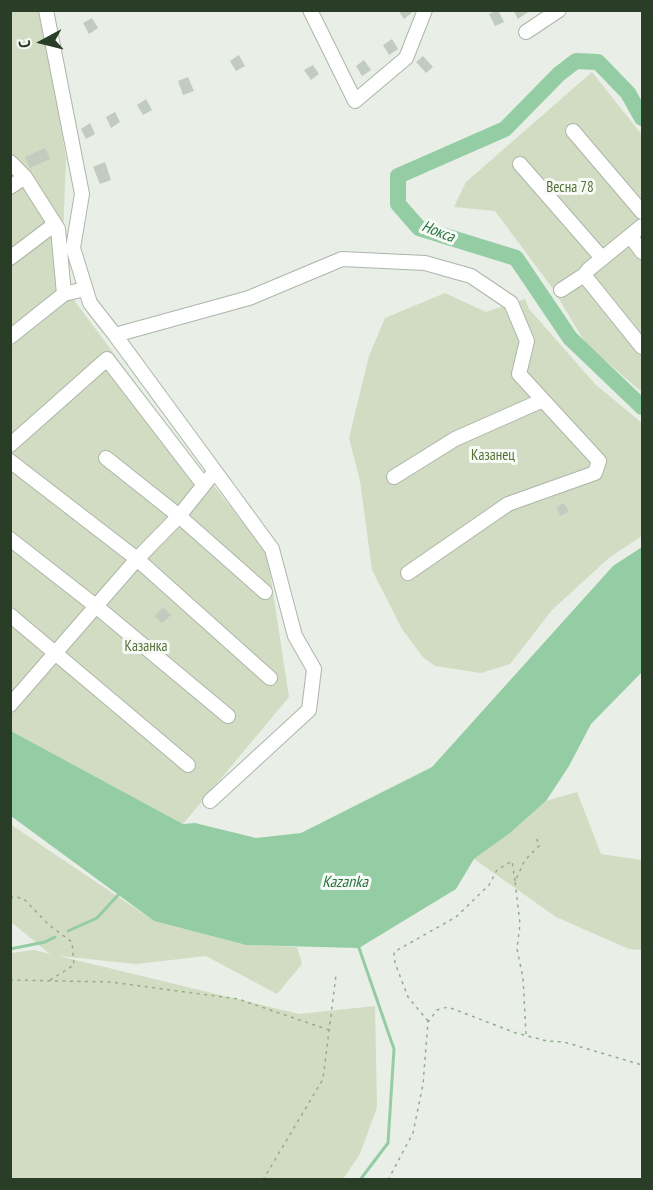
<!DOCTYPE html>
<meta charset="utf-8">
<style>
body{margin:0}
#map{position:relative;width:653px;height:1190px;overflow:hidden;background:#e9eee6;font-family:"PT Sans Narrow",sans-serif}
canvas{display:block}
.frame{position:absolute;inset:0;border:12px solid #2a3e27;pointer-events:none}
.north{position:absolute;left:12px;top:12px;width:60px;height:60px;-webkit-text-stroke:4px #f8faf7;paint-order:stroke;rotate:263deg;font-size:16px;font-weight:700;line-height:24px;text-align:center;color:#2a3e27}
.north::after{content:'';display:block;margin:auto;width:21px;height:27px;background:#2a3e27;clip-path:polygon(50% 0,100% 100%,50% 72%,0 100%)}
</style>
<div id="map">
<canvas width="653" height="1190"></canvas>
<div class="frame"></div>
<div class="north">С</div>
</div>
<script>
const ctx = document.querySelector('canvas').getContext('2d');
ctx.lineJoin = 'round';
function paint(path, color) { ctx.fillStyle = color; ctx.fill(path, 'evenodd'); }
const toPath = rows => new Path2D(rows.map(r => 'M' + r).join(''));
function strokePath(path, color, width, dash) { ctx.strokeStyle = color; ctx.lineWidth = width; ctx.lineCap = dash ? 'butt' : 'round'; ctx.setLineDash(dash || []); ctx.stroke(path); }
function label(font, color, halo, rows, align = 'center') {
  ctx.font = font + ' "PT Sans Narrow",sans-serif'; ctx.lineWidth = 6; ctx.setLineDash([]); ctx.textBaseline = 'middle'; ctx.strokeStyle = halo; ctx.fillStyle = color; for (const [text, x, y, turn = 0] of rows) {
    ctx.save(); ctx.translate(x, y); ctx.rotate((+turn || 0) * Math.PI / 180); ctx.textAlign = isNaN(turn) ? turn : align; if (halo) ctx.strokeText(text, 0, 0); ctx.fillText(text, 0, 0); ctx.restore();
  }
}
paint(toPath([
 [11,11,39,11,42,15,66,158,63,235,69,277,67,292,11,335],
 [592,72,642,135,642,392,586,344,553,289,495,211,454,207,466,182],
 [445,293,486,312,525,299,529,309,595,384,642,423,642,536,610,557,552,610,510,664,481,673,435,666,423,657,402,629,372,570,360,481,349,438,369,356,385,318],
 [67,297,74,300,184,448,267,553,289,697,183,824,11,731,11,340],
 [577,792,601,854,642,860,642,950,629,949,556,917,474,859,510,833,546,801],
 [10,824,154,921,246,945,297,947,302,964,277,994,206,956,136,964,59,956,299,1014,375,1006,377,1107,360,1154,343,1179,11,1179,11,953,34,950,50,954,11,922]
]), '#d2dcc2');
paint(toPath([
 [642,547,642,672,591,724,569,766,546,801,510,833,474,859,456,889,359,948,246,945,154,921,11,816,11,731,183,824,195,823,256,838,301,833,432,767,613,566]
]), '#94cda4');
strokePath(toPath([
 [68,931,97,918,119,894],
 [358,945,394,1049,388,1143,360,1180],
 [10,949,45,942,55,937]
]), '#94cda4', 3);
strokePath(toPath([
 [642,118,628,93,598,62,576,61,559,74,505,129,398,176,398,204,419,228,516,258,570,338,642,407]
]), '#94cda4', 16);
paint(toPath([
 [398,10,415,10,404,19],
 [498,10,504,22,495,26,489,14],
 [513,10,531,10,518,19],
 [92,18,98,28,89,34,83,23],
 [392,39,398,49,389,55,383,45],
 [239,55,245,66,236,71,230,61],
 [423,56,433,67,426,73,416,62],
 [364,60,371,70,362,76,356,66],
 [313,65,319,74,311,80,304,70],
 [188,77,194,91,183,95,178,81],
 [146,99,152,110,143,115,137,105],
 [115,112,120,122,111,128,106,117],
 [90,123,95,134,86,139,81,129],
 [45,148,50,159,30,168,25,157],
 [105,162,111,180,100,184,93,167],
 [563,503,569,511,561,516,556,508],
 [163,607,171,615,162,623,155,616]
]), '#c2cbbf');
const minor = toPath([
 [46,10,82,194,73,248,90,303,115,335,249,298,342,259,425,263,471,276,511,303,527,341,519,374,599,461,595,473,508,504,408,573],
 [310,10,355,101,406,58,425,10],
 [526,32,559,10],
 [573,131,642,212],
 [10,162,25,177,58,229,64,294],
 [520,164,602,258],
 [10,187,25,177],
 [631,237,642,252],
 [10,258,55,224],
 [584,275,642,347],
 [561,290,584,275,588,270,642,226],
 [115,335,272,549,295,636,314,669,309,710,210,801],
 [10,337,64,294,85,289],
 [10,445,107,359,203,484],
 [106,458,179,516,265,592],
 [10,461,137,559,270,678],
 [394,477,455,439,543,400],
 [10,539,97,607,228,716],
 [10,615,188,765],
 [10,705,137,559,179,516,215,471]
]);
strokePath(minor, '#acb6a9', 16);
strokePath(toPath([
 [10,897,23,898,49,925,72,942,74,965,50,980],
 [10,980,111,982,238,999,329,1030],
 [428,1021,408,997,395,963,394,952,456,917,489,885,497,870,512,861,515,881],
 [526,1034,523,978,517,949,520,924,515,881,525,860,540,845,534,835],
 [263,1180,323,1079,336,975],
 [388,1180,413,1133,423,1084,428,1022,437,1010,448,1007,516,1033,547,1041,564,1042,642,1065]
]), '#91ae8a', 1.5, [3, 4.5]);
strokePath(minor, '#fff', 14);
label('15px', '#537134', '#f8faf7', [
 ["Весна 78",570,188],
 ["Казанец",493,456],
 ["Казанка",146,647]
]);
label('italic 16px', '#26753c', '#f8faf7', [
 ["Нокса",438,232,21],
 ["Kazanka",345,882]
]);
</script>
